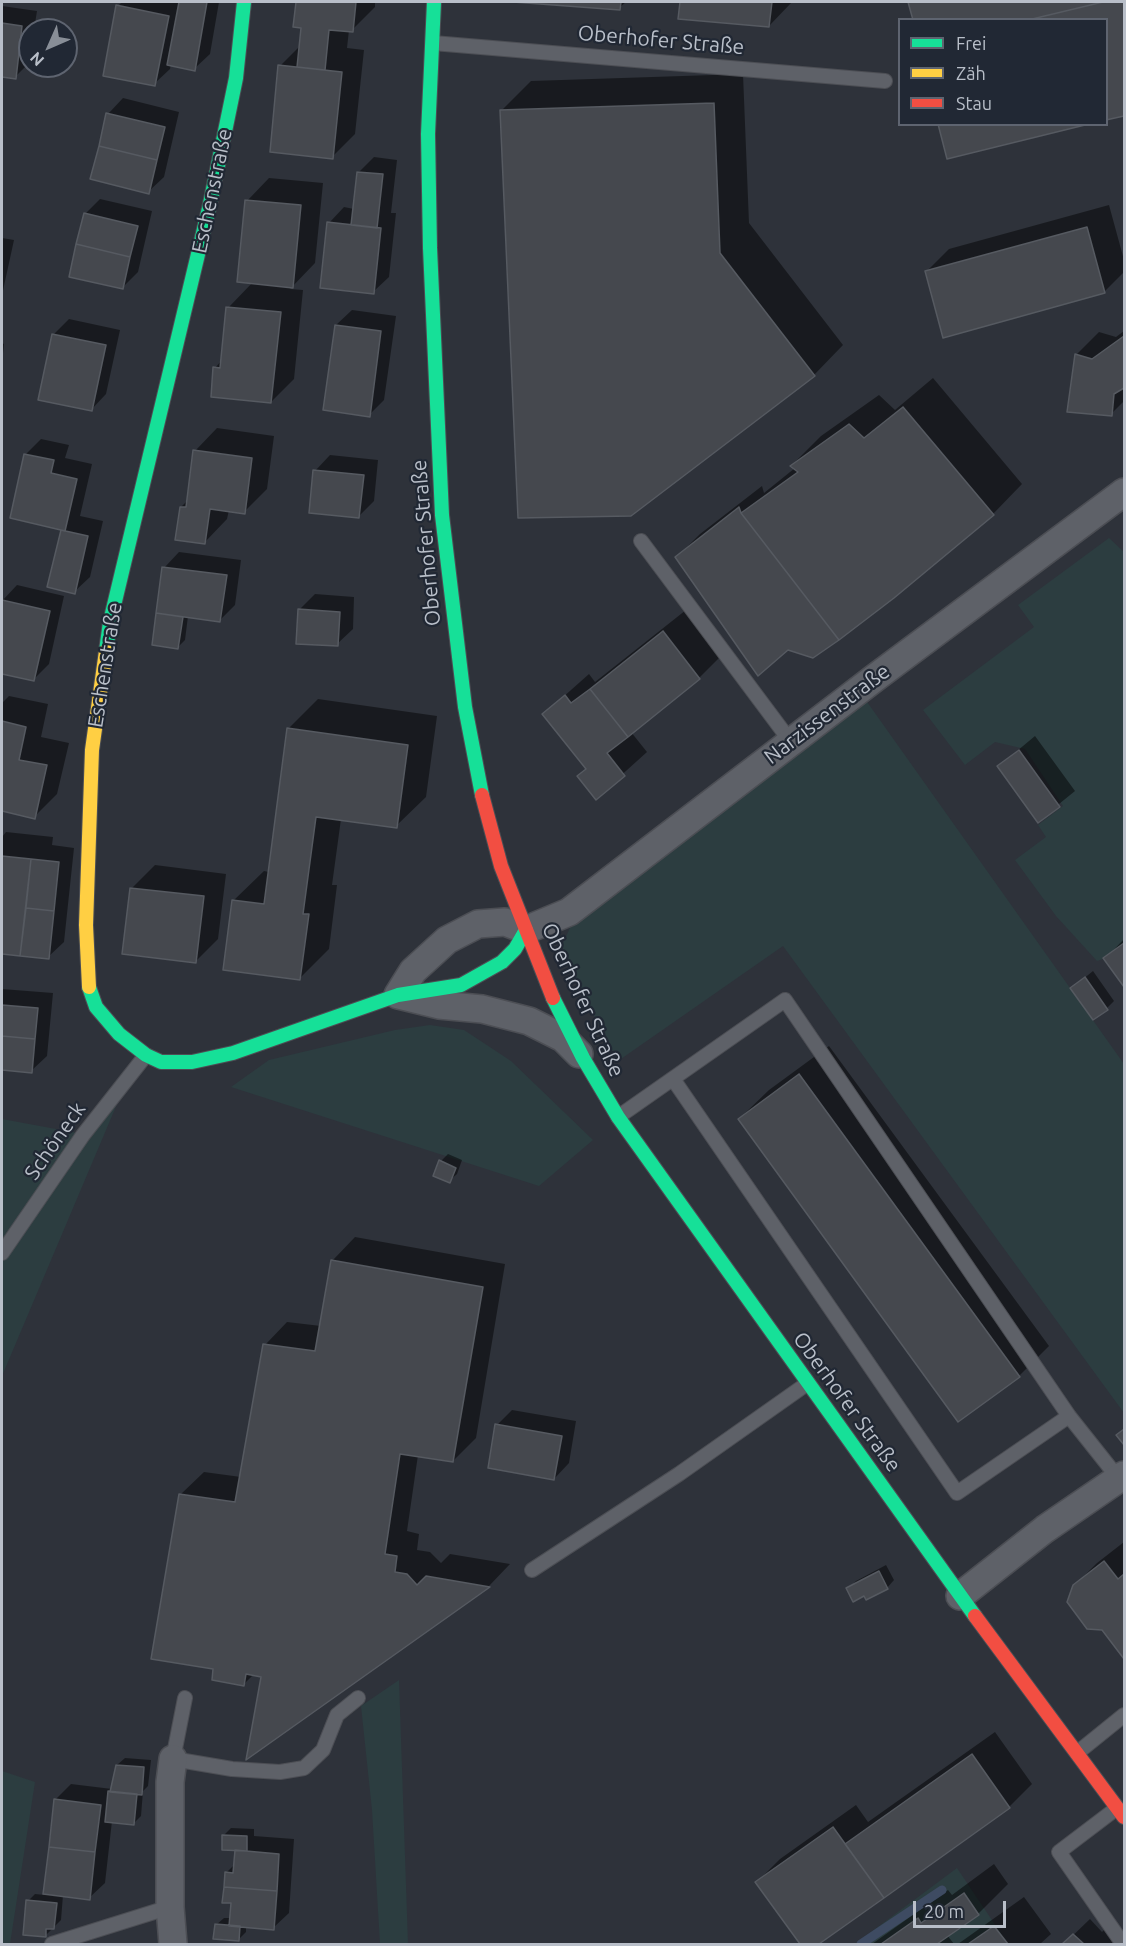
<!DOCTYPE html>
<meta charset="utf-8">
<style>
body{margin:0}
#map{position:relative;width:1126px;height:1946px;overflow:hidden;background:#2e323a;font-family:Ubuntu,sans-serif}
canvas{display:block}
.frame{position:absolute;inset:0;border:3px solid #b9bfc9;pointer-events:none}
.legend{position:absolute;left:898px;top:18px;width:210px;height:108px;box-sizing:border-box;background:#212834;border:2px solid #5e6470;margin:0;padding:8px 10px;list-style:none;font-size:18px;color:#b9bfc9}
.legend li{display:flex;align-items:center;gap:12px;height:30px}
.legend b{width:30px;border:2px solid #5e6470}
.north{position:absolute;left:18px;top:18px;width:60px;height:60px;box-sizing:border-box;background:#212834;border:2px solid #5e6470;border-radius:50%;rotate:225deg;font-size:16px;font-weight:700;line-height:24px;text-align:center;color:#b9bfc9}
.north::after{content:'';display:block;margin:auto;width:21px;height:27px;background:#888e97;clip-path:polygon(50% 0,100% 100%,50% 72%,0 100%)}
.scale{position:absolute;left:913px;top:1901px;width:93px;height:27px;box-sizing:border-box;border:3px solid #b9bfc9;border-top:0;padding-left:8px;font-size:18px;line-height:21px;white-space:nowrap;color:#b9bfc9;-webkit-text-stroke:4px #212834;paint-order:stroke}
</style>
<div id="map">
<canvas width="1126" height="1946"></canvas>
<div class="frame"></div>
<ul class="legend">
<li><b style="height:8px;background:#16e098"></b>Frei</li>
<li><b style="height:8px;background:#ffcf43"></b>Zäh</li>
<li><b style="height:8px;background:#f24e42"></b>Stau</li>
</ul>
<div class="north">N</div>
<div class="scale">20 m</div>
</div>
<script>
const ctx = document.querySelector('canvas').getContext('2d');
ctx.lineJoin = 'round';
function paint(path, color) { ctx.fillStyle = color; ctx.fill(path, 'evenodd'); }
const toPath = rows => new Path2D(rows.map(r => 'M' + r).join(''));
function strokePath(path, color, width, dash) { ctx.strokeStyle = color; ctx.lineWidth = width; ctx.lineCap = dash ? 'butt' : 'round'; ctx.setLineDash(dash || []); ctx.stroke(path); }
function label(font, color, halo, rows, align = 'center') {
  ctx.font = font + ' Ubuntu,sans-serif'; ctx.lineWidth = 4.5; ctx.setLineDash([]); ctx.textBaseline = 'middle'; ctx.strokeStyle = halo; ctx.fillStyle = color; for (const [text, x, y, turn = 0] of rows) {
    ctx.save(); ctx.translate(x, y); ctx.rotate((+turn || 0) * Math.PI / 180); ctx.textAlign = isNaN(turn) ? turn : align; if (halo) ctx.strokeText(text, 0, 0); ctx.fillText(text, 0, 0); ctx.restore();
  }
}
paint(toPath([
 [1109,538,1124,552,1124,987,1103,959,1097,961,1056,916,1015,860,1046,837,1038,825,1063,806,1025,749,995,742,965,765,923,710,1034,627,1018,605],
 [865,699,1124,1064,1124,1413,783,946,618,1061,563,957,563,943,574,919],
 [430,1025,464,1030,511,1061,593,1140,539,1186,231,1087,269,1060,395,1030],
 [131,1071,2,1376,2,1119,83,1134],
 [399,1680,408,1944,380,1944,372,1810,361,1706],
 [2,1771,35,1782,10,1944,2,1944],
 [957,1868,1008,1944,855,1944]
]), '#2c3d40');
paint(toPath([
 [122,2,219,2,210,54,194,69,171,64,170,69,154,84,118,6],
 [297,2,375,2,375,7,352,30,349,30,347,48,364,50,355,134,332,157,280,66,301,45,303,26,295,26],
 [533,2,626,2,619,8],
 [681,2,792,2,769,26,680,17],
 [910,2,1124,2,1124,114,1106,119,1106,20,914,20],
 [2,6,37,11,34,30,30,30,30,62,15,77,2,75],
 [743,74,749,223,843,345,814,375,501,111,531,81],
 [123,98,179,112,164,177,148,192,108,114],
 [374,157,397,160,391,213,396,213,389,277,373,292,329,223,344,207,354,209,358,173],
 [269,178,323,183,315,263,290,289,303,290,294,379,271,402,215,368,222,360,228,308,253,282,247,201],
 [100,199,152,211,138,272,122,288,85,214],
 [1109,205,1124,260,1124,272,1104,292,926,272,949,249],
 [2,238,14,240,2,295],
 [352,310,396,316,384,400,369,415,336,325],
 [69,319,120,330,106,394,91,410,40,399,54,334],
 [1124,331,1124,401,1111,414,1076,355,1099,332,1116,337],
 [2,343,4,344,2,362],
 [933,378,1022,484,993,514,677,557,700,534,762,486,764,493,795,468,792,465,821,436,879,395,895,410],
 [217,428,274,436,267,489,244,512,229,510,227,519,205,542,181,507,188,500,195,451],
 [41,439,69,445,65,458,92,464,80,516,103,521,90,577,74,592,62,529,26,454],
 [330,455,378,460,374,501,359,516,315,471],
 [179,552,241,560,235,605,220,620,188,616,185,640,178,647,154,644,164,568],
 [17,585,64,596,49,664,33,680,2,673,2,601],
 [315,594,354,597,353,629,337,644,299,610],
 [686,610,722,655,699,678,631,732,647,752,596,798,579,776,587,768,544,714,589,674,595,682],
 [9,696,48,704,41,737,69,743,57,794,34,817,2,810,2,703],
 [318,699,437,716,426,797,396,826,341,819,332,885,337,885,329,949,299,979,234,900,264,871,269,872,288,729],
 [1035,736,1075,791,1038,821,999,766],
 [6,832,53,837,52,845,74,848,64,942,48,957,2,952,2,837],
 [155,865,226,874,218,939,195,962,132,888],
 [1124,939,1124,984,1105,959],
 [1093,971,1114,1001,1107,1008,1072,988],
 [2,989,53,993,47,1056,31,1071,2,1068],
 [829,1046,1049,1346,1019,1376,959,1420,739,1119,769,1090],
 [448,1154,462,1160,457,1174,449,1181,441,1161],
 [355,1237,505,1264,476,1438,453,1461,418,1455,407,1531,419,1534,417,1550,430,1552,441,1563,450,1554,510,1564,489,1586,248,1756,262,1676,254,1674,244,1684,215,1668,181,1494,204,1472,241,1477,265,1345,287,1322,321,1326,333,1260],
 [512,1410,576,1421,569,1463,554,1479,497,1425],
 [1124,1542,1124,1656,1074,1586,1097,1563],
 [886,1565,894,1580,887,1588,865,1594,848,1589,856,1581],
 [995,1732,1032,1784,1009,1807,816,1944,802,1944,757,1882,780,1859,856,1805,868,1822],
 [125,1758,151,1760,148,1786,143,1791,141,1816,133,1824,112,1821,105,1883,89,1898,63,1895,61,1920,45,1936,28,1901,35,1894,45,1895,55,1800,71,1784,112,1789,117,1765],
 [231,1828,254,1829,254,1836,294,1839,289,1913,273,1928,246,1926,246,1932,238,1940,216,1925,224,1918,232,1918,233,1902,226,1873,235,1864,236,1849,224,1835],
 [994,1864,1008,1884,978,1914,947,1935,954,1944,872,1944,948,1890,952,1895],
 [1024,1897,1051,1934,1040,1944,958,1944],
 [1090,1919,1102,1932,1106,1928,1122,1944,1064,1944]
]), '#0007');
strokePath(toPath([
 [861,1944,942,1890]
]), '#3e4b62', 9);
const building = toPath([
 [179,2,207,2,195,71,167,65,179,2],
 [296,2,356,2,353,32,329,30,325,70,297,67,301,28,293,27,296,2],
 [513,2,621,2,620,10,513,2],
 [680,2,772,2,769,27,678,19,680,2],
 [908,2,1103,2,1028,20,913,20,908,2],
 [1103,2,1124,2,1124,116,1106,120,1106,20,1028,20,1103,2],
 [116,5,169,16,155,86,103,76,116,5],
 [2,23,22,26,16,79,2,77,2,23],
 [278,65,342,72,333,159,270,152,278,65],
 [714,103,720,253,815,376,631,516,518,518,500,110,714,103],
 [106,113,165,127,157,160,99,146,106,113],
 [938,124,1089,124,947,159,938,124],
 [99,146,157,160,149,194,90,179,99,146],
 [357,172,383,174,377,228,351,225,357,172],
 [245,200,301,205,293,288,237,282,245,200],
 [84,213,138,226,130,257,76,244,84,213],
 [327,222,381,228,374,294,320,288,327,222],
 [1087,227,1105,293,943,338,925,271,1087,227],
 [76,244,130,257,123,289,69,277,76,244],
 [226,307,281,312,271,403,211,397,213,367,220,368,226,307],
 [335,325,381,331,370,417,323,410,335,325],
 [52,334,106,345,92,411,38,400,52,334],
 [1124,336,1124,388,1114,394,1112,416,1067,412,1075,354,1092,359,1124,336],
 [903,407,994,515,894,598,839,640,741,513,798,472,790,466,849,424,864,438,903,407],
 [193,450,252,458,245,514,210,509,205,544,175,540,180,507,186,507,193,450],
 [24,454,54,460,51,473,77,479,65,531,10,518,24,454],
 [313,470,364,475,359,518,309,513,313,470],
 [739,507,741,513,839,640,813,658,788,650,758,676,675,557,739,507],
 [61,530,88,536,75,594,47,587,61,530],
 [162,567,227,575,220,622,156,613,162,567],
 [2,600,50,611,34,681,2,674,2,600],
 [298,609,340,612,338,646,296,644,298,609],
 [156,613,183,617,178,649,152,645,156,613],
 [663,631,700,679,628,737,590,689,663,631],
 [590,689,628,737,607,753,625,776,596,800,577,776,586,769,542,714,565,695,571,703,590,689],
 [2,721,26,727,19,760,47,765,35,819,2,811,2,721],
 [287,728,408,745,397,828,316,817,303,914,309,914,300,980,223,970,232,900,264,904,287,728],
 [1019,750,1060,807,1038,823,997,766,1019,750],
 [2,856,31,859,20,956,2,954,2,856],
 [31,859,59,862,54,911,26,908,31,859],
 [130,888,204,896,196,963,122,954,130,888],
 [26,908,54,911,49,959,20,956,26,908],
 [1124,943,1124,987,1103,958,1124,943],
 [1085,977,1108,1010,1093,1020,1070,988,1085,977],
 [2,1005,38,1008,35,1039,2,1036,2,1005],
 [2,1036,35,1039,32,1073,2,1070,2,1036],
 [799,1074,1020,1377,958,1422,738,1119,799,1074],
 [439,1160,456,1168,450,1183,433,1176,439,1160],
 [331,1260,483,1287,453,1462,400,1454,385,1554,397,1556,395,1572,407,1574,417,1585,426,1576,490,1587,246,1760,261,1677,246,1674,244,1686,212,1680,213,1669,151,1659,179,1494,235,1502,263,1344,315,1351,331,1260],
 [495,1424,562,1436,554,1480,488,1468,495,1424],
 [1124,1429,1124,1445,1116,1435,1124,1429],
 [1104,1561,1118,1579,1124,1574,1124,1659,1102,1630,1087,1629,1067,1602,1073,1585,1104,1561],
 [879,1571,888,1589,866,1600,864,1596,853,1602,846,1588,879,1571],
 [972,1754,1010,1808,884,1898,845,1844,972,1754],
 [116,1765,144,1767,142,1795,110,1792,116,1765],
 [108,1791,137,1794,134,1825,105,1822,108,1791],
 [54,1799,101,1805,95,1852,49,1847,54,1799],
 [833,1827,884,1898,819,1944,800,1944,755,1882,833,1827],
 [222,1835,247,1836,247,1851,222,1850,222,1835],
 [49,1847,95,1852,90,1900,43,1894,49,1847],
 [235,1850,279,1854,277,1891,224,1887,225,1872,233,1873,235,1850],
 [224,1887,277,1891,274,1930,229,1926,231,1903,222,1903,224,1887],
 [964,1893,979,1915,937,1944,881,1944,918,1918,921,1923,964,1893],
 [26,1900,57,1903,54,1929,46,1929,46,1937,23,1935,26,1900],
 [215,1924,240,1926,239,1941,213,1939,215,1924],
 [994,1926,1008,1944,968,1944,994,1926],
 [1073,1934,1084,1944,1062,1944,1073,1934]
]);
paint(building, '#45484e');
strokePath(building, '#565a61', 1.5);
const lane = toPath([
 [433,43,885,81],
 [641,541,791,742],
 [673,1079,957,1493,1069,1416],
 [618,1117,785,1000,1069,1416,1119,1479],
 [2,1253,83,1135,146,1055],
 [532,1570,679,1474,808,1383],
 [185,1698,173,1759,232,1769,280,1772,304,1768,323,1750,337,1715,358,1698],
 [1077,1753,1124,1715],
 [1117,1808,1059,1852,1123,1944],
 [52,1944,170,1907]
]);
const street = toPath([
 [579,1054,563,1038,529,1021,482,1009,439,1005,398,995,413,971,447,940,478,924,505,922,526,930,569,912,876,677,1124,492],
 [960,1596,1045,1529,1124,1475],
 [173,1759,170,1782,170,1907,173,1944]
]);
const fast = toPath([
 [434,2,428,134,430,248,442,515,465,707,482,795],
 [106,651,110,622,210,204,236,78,244,2],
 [89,987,96,1007,119,1034,146,1055,161,1062,192,1062,233,1053,398,995,461,985,502,962,515,949,526,930],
 [553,998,583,1058,618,1117,975,1616]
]);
const slow = toPath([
 [89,987,86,925,92,750,106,651]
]);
const jam = toPath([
 [482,795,501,866,553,998],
 [975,1616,1124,1817]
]);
strokePath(lane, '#4c4e54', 16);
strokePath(street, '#4c4e54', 30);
strokePath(fast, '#4c4e54', 16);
strokePath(slow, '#4c4e54', 16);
strokePath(jam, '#4c4e54', 16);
strokePath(lane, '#5e6168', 14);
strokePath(street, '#5e6168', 27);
strokePath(fast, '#16e098', 14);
strokePath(slow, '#ffcf43', 14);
strokePath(jam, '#f24e42', 14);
label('21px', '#b9bfc9', '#212834', [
 ["Oberhofer Straße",661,40,5],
 ["Eschenstraße",212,191,-78],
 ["Oberhofer Straße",426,543,-95],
 ["Eschenstraße",105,665,-81],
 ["Narzissenstraße",827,714,-37],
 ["Oberhofer Straße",583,1000,65],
 ["Schöneck",55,1141,-55],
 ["Oberhofer Straße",847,1402,54]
]);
</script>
